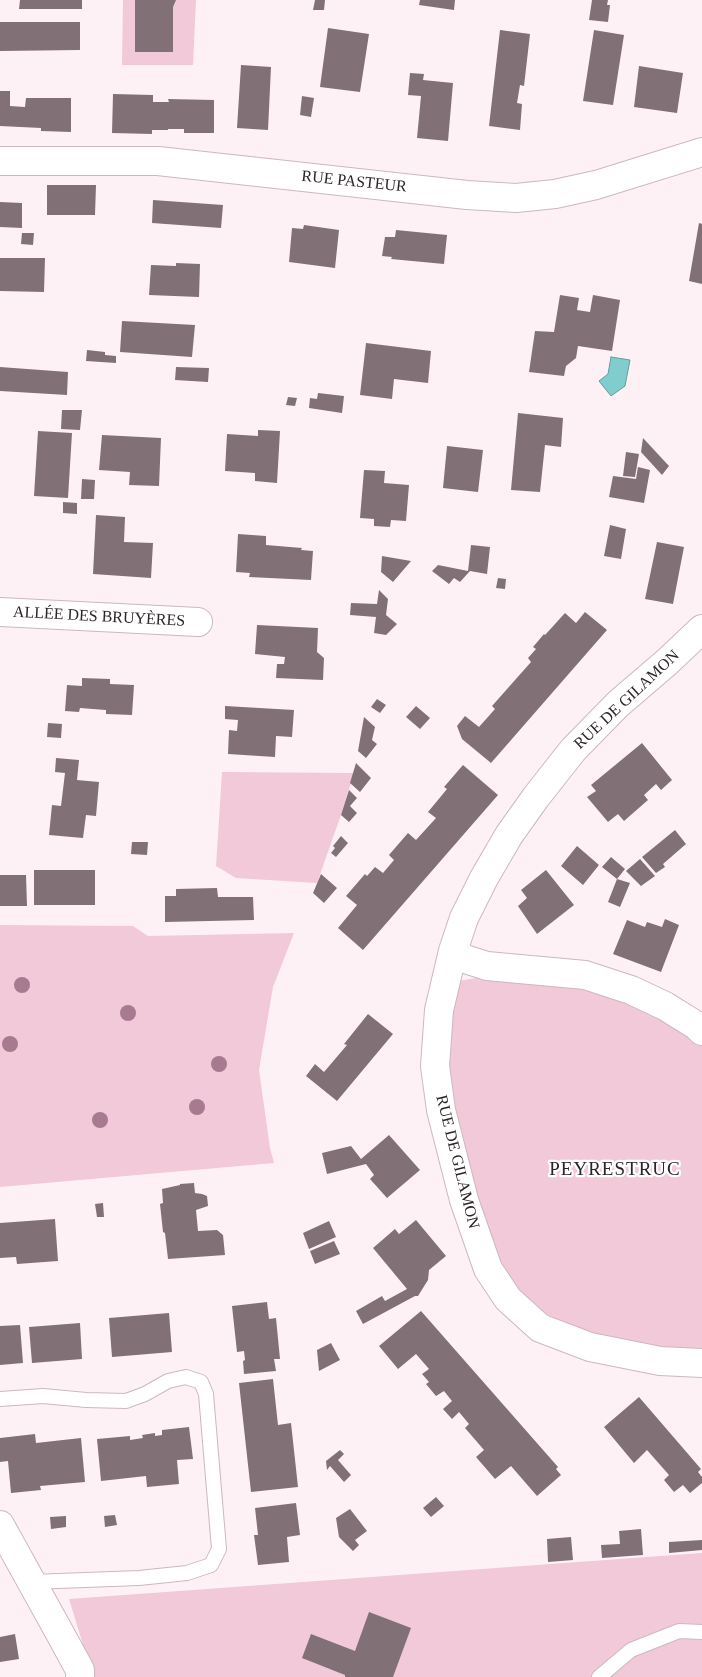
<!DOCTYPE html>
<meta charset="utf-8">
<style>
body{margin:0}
canvas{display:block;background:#fef1f6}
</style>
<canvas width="702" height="1677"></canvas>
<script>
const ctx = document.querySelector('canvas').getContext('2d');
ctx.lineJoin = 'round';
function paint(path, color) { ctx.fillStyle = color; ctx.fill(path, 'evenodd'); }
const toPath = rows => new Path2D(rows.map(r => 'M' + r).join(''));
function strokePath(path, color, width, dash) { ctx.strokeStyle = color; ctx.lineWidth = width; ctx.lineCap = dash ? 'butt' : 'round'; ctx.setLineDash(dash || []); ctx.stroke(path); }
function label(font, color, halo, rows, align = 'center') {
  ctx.font = font + ' Georgia,serif'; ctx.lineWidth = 4.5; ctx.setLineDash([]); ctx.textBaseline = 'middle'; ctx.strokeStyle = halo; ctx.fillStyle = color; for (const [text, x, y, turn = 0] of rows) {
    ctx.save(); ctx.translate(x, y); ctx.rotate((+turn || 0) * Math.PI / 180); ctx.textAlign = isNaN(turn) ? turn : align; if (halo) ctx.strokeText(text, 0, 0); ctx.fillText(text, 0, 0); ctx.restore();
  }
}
paint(toPath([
 [123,0,196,0,193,65,122,65],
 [222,772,354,773,341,815,317,883,236,878,216,866],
 [0,925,133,926,148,936,294,933,273,987,259,1070,270,1148,274,1163,0,1187],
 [488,976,541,979,639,1004,693,1035,702,1045,702,1354,588,1336,541,1311,506,1280,487,1232,450,1098,445,1045,458,981],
 [702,1553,702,1677,89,1677,89,1664,69,1599]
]), '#f1c9d8');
const water = toPath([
 [611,357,630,360,625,386,611,396,599,381,608,374,611,357]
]);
paint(water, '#7fcecd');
strokePath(water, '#669b9b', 1);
paint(toPath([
 [20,0,82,0,82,9,19,9],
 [135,0,176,0,173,7,173,52,135,52],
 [315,0,325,0,324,10,313,10],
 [420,0,455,0,454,10,419,5],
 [592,0,608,0,607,5,610,5,608,22,589,20],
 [0,22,80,22,80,50,0,51],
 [328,28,369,34,360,92,320,87],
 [500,30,530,34,524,86,520,85,517,103,522,104,520,130,489,126],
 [594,30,624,35,613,105,583,101],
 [241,65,271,67,268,130,237,128],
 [639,66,683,73,677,113,634,107],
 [410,73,424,74,423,80,453,83,448,141,417,138,421,96,408,95],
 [0,91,10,91,10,106,25,107,26,98,71,98,71,132,41,131,41,128,0,126],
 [113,94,153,95,153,102,169,102,168,99,214,100,214,133,184,133,184,129,168,129,168,130,152,130,152,134,112,133],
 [302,96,314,98,311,117,300,115],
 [47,185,96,185,95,215,47,215],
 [153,200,223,205,221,228,152,223],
 [0,202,22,203,22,228,0,227],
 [699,223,702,224,702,284,689,281],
 [304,225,339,230,335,268,289,262,292,228,303,229],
 [396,230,447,235,444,264,391,259,392,257,382,256,385,237,395,237],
 [22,233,34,233,33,245,21,244],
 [0,258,45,258,44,292,0,291],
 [176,263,200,264,199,297,149,295,151,265,176,266],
 [560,295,579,298,577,310,590,312,593,295,620,300,612,351,578,346,576,358,566,366,564,376,529,372,535,331,554,332],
 [122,321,195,325,192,357,120,352],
 [366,343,431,351,428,383,394,379,392,399,360,395],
 [87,350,105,352,105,355,116,356,116,363,86,361],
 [0,367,68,372,67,395,0,391],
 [176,367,209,368,208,382,175,380],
 [318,393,344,396,342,413,309,408,310,398,317,399],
 [288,397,297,398,295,406,286,405],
 [62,410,82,410,80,430,61,429],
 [518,413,563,418,561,447,545,445,540,492,511,490],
 [258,430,280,431,277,483,255,481,255,473,225,471,227,434,258,436],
 [38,431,72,433,68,498,34,496],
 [102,435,161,438,159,486,129,485,130,472,99,470],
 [643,438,669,466,662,475,641,452],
 [447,446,483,450,478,492,443,488],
 [626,452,639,454,635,477,623,476],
 [638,467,650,470,644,503,609,497,613,476,636,479],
 [364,470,385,471,384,483,409,485,406,521,391,520,390,527,374,526,374,519,360,518],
 [82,479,95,480,94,499,81,499],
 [63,502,77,503,77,514,63,513],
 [96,515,125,517,124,542,153,543,151,578,93,574],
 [610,525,626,529,621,559,604,556],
 [238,534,266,536,266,545,302,548,301,550,313,551,311,580,249,577,250,573,236,572],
 [657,542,684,547,673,604,645,599],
 [471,545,490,547,487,574,470,571,460,582,454,578,449,584,432,571,438,565,468,571],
 [382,556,411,561,393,582,381,572],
 [498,578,506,579,505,589,496,588],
 [379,590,388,599,386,615,397,624,386,635,374,633,376,617,350,615,351,603,377,604],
 [585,612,607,630,491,763,462,739,457,726,465,716,479,727,495,709,492,706,531,662,528,658,536,649,533,647,544,634,545,635,565,613,576,623],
 [257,625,318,628,317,652,324,658,323,680,276,678,277,664,284,664,285,657,255,654],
 [82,678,110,679,110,684,134,685,132,715,106,714,106,710,80,708,79,712,65,711,67,685,82,686],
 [377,699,386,705,380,713,371,707],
 [225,706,294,710,292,737,276,736,275,757,228,754,229,730,237,731,238,720,225,719],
 [416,706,430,718,420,729,406,717],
 [364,717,375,727,372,740,377,744,366,758,358,751],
 [48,723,62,724,61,738,47,737],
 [642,743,672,780,661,790,656,784,644,795,648,800,624,821,618,814,608,822,587,797,596,791,591,785],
 [56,758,79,760,77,780,99,782,96,816,86,815,83,838,49,835,52,805,61,806,65,773,55,772],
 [356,763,371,778,360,792,350,783],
 [463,765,498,795,363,950,338,928,357,905,346,896,365,874,367,876,375,867,383,873,394,860,389,855,408,833,416,840,436,818,428,812,447,789,444,787],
 [349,790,357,798,350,806,357,813,349,822,341,815],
 [675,830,686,844,663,864,665,867,656,873,642,857],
 [341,836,348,843,336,857,331,853,335,848,333,846],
 [132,842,148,842,147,855,131,854],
 [577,846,599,865,583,885,561,866],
 [611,857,625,869,617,879,602,867],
 [640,859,655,876,641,886,626,871],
 [34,870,95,870,95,905,34,905],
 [546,870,574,905,537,934,518,906,527,898,521,890],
 [321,874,337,888,324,903,313,893],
 [0,875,26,875,27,906,0,906],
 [617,879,630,883,620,907,608,902],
 [217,888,218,897,253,897,254,920,165,922,165,896,176,896,176,889],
 [665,919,679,925,661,972,613,954,627,920,645,927,647,922,662,927],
 [368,1014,393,1034,337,1101,306,1076,315,1064,324,1072,347,1045,344,1044],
 [389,1135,420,1170,387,1198,370,1179,374,1175,366,1164,327,1174,322,1153,351,1146,361,1159],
 [194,1183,195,1193,202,1194,207,1196,208,1206,196,1210,198,1231,217,1230,223,1235,225,1255,168,1259,165,1233,163,1232,160,1204,163,1203,162,1189,180,1185,180,1184],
 [103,1203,104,1217,97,1217,95,1204],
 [55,1219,58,1261,17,1264,16,1257,0,1258,0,1223],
 [416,1220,446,1256,429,1270,428,1280,418,1296,415,1296,363,1324,356,1311,382,1296,385,1301,407,1289,373,1248,395,1229,399,1234],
 [329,1221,336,1237,309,1249,303,1233],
 [334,1241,340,1254,315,1264,310,1251],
 [267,1302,269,1319,276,1318,280,1359,274,1359,276,1371,244,1374,243,1361,245,1360,244,1351,237,1352,232,1306],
 [421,1311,558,1467,556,1469,561,1475,537,1496,511,1466,495,1479,476,1457,484,1450,465,1428,469,1424,459,1412,452,1419,443,1409,452,1401,444,1391,436,1396,426,1384,429,1382,422,1374,429,1369,416,1354,398,1369,379,1346],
 [169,1313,172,1352,112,1357,109,1318],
 [80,1323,82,1359,32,1363,29,1327],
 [20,1325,23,1363,0,1365,0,1326],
 [331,1343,340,1360,319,1371,317,1350],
 [273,1379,278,1425,291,1423,298,1487,251,1492,239,1383],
 [639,1397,701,1469,698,1472,702,1477,702,1483,690,1493,683,1485,674,1492,664,1480,669,1475,647,1450,634,1463,604,1427],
 [189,1427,193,1459,177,1460,179,1484,147,1487,146,1476,101,1481,97,1439,130,1436,130,1440,143,1438,142,1435,155,1433,155,1436,162,1435,162,1430],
 [35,1434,36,1443,81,1438,85,1482,40,1486,41,1490,11,1493,8,1461,0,1462,0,1438],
 [340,1450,344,1454,338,1460,351,1475,344,1482,330,1466,327,1470,326,1461],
 [436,1497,444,1506,431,1517,423,1508],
 [296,1503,300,1535,287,1537,289,1562,258,1565,254,1535,258,1535,255,1508],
 [350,1509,367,1531,355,1540,359,1545,353,1551,339,1537,336,1518],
 [115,1515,117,1525,105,1527,104,1516],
 [66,1516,66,1527,51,1529,50,1517],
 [641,1529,643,1555,602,1558,601,1545,620,1544,619,1531],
 [571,1537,573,1560,548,1562,547,1539],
 [702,1540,702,1550,669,1553,669,1542],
 [369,1612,411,1628,393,1677,345,1677,345,1675,302,1658,311,1634,355,1651],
 [15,1634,19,1659,0,1662,0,1637]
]), '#827077');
const lane = toPath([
 [0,1399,43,1396,86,1400,126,1401,145,1394,168,1381,186,1377,201,1382,206,1394,219,1549,211,1565,187,1573,139,1578,31,1582],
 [599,1677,631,1650,679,1631,702,1632]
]);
const street = toPath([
 [0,161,158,161,467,195,516,198,555,194,596,185,702,152],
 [0,612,198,622],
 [702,629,667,662,618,704,573,750,536,797,509,835,484,878,464,918,453,951,439,1010,435,1066,441,1110,464,1200,488,1269,508,1299,540,1328,590,1347,660,1361,702,1363],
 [453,951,465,959,487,966,585,975,631,990,665,1006,697,1026,702,1031],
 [0,1525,62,1637,80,1670,80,1677]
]);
strokePath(lane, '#ccb8bf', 16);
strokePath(street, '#ccb8bf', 30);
strokePath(lane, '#fff', 14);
strokePath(street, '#fff', 28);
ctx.fillStyle = '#a77a8f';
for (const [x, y] of [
 [22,985],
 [128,1013],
 [10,1044],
 [219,1064],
 [197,1107],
 [100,1120]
]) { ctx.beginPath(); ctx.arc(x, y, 8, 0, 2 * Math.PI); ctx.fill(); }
label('16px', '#2c2527', '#fff', [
 ["RUE PASTEUR",354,182,6],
 ["ALLÉE DES BRUYÈRES",99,617,3],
 ["RUE DE GILAMON",627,700,-43],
 ["RUE DE GILAMON",457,1162,76]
]);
ctx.letterSpacing = '1px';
label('19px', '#2c2527', '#fff', [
 ["PEYRESTRUC",615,1170]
]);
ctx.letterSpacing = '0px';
</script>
